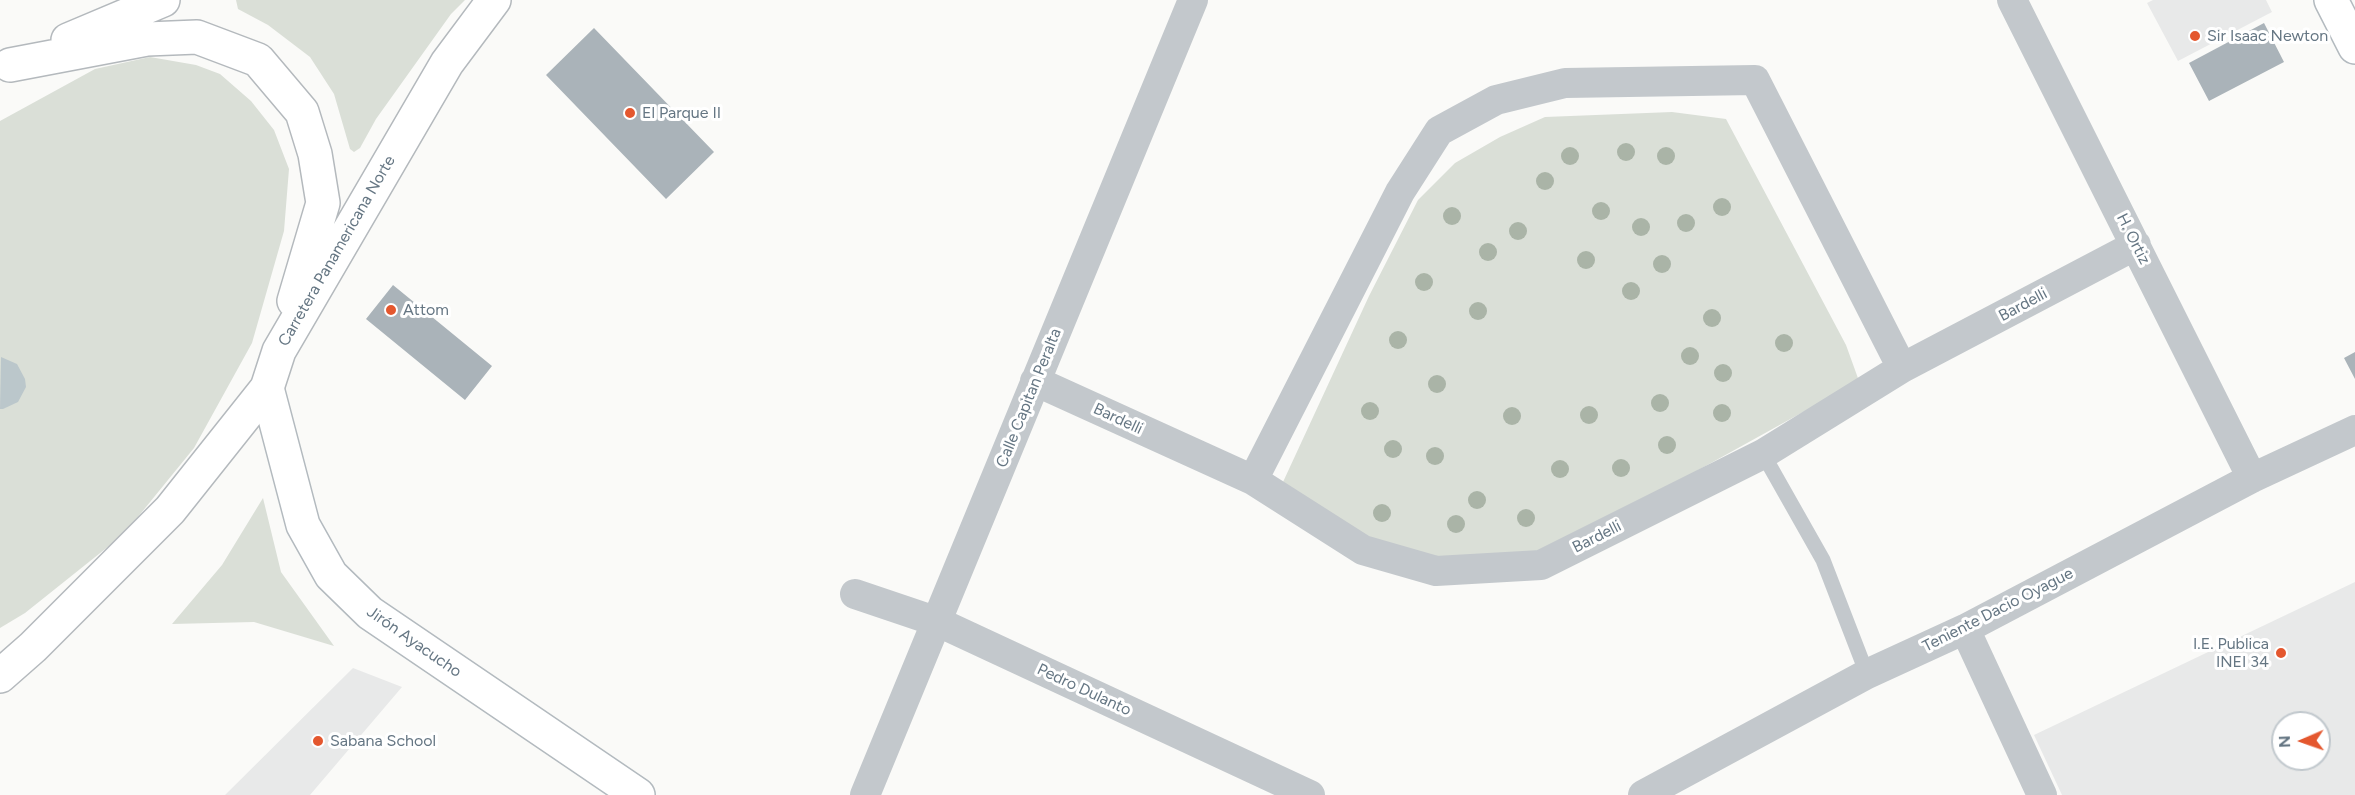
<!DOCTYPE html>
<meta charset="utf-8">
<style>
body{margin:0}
#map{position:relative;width:2355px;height:795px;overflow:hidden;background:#fafaf8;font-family:Figtree,sans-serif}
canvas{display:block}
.north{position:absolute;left:2271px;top:711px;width:60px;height:60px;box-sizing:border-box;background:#fff;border:2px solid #c1c8cd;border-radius:50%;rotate:268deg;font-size:16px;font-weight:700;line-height:24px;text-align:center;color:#657683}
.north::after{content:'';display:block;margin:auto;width:21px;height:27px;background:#e4572e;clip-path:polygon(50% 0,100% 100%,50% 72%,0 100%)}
</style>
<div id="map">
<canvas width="2355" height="795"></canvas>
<div class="north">N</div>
</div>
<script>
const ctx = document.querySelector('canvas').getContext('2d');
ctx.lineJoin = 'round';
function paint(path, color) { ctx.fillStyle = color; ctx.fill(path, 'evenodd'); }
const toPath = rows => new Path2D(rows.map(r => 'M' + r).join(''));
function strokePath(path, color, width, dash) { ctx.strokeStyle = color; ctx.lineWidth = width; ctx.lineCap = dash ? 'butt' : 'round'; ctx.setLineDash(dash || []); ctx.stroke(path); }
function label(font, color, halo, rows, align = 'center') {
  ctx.font = font + ' Figtree,sans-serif'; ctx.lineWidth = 6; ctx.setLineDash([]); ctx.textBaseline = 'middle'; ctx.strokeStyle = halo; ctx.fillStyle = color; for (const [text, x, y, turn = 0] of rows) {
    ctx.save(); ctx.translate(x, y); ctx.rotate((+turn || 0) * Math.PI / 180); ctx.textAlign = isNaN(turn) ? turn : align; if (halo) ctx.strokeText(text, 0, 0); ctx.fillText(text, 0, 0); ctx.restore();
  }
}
paint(toPath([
 [2153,0,2266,0,2272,12,2178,61,2147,3],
 [2355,582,2355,795,2062,795,2034,735],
 [2283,723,2319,723,2319,759,2283,759],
 [353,668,402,687,310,795,225,795]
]), '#e8e9e9');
paint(toPath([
 [236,0,465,0,451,14,376,119,360,148,354,152,350,149,334,94,310,57,268,25,238,9],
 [150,57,196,65,220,74,251,101,274,130,289,169,284,231,252,343,194,448,124,534,25,613,0,628,0,121,95,69],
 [1672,112,1726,119,1846,345,1859,381,1619,514,1542,551,1461,562,1404,555,1353,530,1283,482,1369,296,1418,200,1455,163,1500,137,1545,117],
 [263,498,281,572,334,646,254,622,172,624,222,565]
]), '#dadfd7');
paint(toPath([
 [1,357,17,364,25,379,26,387,18,402,3,409,0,409]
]), '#bbc7cb');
paint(toPath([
 [2264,23,2284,62,2209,101,2189,63],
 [594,28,714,152,666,199,546,75],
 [393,285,492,366,465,400,366,319],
 [2355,352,2355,379,2344,358]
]), '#aab3b9');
const secondary = toPath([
 [2331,0,2355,47],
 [267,388,303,525,331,575,370,613,638,795]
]);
const highway = toPath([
 [68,40,163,0],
 [10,65,147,39,197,37,258,60,302,112,315,154,323,203,294,301],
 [0,676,33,647,170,510,267,388,279,351,447,63,494,0]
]);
strokePath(secondary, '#b3babf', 36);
strokePath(highway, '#b4b9bd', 36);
strokePath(toPath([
 [1763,454,1823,560,1867,674]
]), '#c3c8cc', 15);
strokePath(toPath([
 [2012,0,2252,478],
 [1035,381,1253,480,1363,550,1436,571,1541,565,1763,454,1902,368,2136,245],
 [1253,480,1400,192,1439,131,1496,100,1565,83,1755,80,1902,368],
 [855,594,938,622,1310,795],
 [1965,629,2042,795],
 [865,795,1193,0],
 [1643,795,1867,674,1965,629,2252,478,2355,430]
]), '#c3c8cc', 30);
strokePath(secondary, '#fff', 33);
strokePath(highway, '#fff', 33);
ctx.fillStyle = '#aab4a7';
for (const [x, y] of [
 [1626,152],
 [1570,156],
 [1666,156],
 [1545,181],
 [1722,207],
 [1601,211],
 [1452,216],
 [1686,223],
 [1641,227],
 [1518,231],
 [1488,252],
 [1586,260],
 [1662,264],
 [1424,282],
 [1631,291],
 [1478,311],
 [1712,318],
 [1398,340],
 [1784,343],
 [1690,356],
 [1723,373],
 [1437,384],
 [1660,403],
 [1370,411],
 [1722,413],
 [1589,415],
 [1512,416],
 [1667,445],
 [1393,449],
 [1435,456],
 [1621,468],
 [1560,469],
 [1477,500],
 [1382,513],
 [1526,518],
 [1456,524]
]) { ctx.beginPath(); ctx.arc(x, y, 9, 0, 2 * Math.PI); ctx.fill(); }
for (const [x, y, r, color] of [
 [2195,36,6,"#e4572e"],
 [630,113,6,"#e4572e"],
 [391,310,6,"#e4572e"],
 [2281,653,6,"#e4572e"],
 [318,741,6,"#e4572e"]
]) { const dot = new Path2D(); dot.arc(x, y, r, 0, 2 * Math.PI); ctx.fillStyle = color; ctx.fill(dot); strokePath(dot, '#fff', 2); }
label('16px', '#657683', '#fff', [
 ["Sir Isaac Newton",2207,36],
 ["El Parque II",642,113],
 ["Attom",403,310],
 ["I.E. Publica",2269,644,"right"],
 ["INEI 34",2269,662,"right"],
 ["Sabana School",330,741]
], 'left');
label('16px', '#657683', '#fff', [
 ["H. Ortiz",2133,239,63],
 ["Carretera Panamericana Norte",337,251,-60],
 ["Bardelli",2023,305,-28],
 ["Calle Capitan Peralta",1029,398,-68],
 ["Bardelli",1118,419,25],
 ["Bardelli",1597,537,-27],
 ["Teniente Dacio Oyague",1998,610,-27],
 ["Jirón Ayacucho",414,642,35],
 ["Pedro Dulanto",1084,690,25]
]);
</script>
